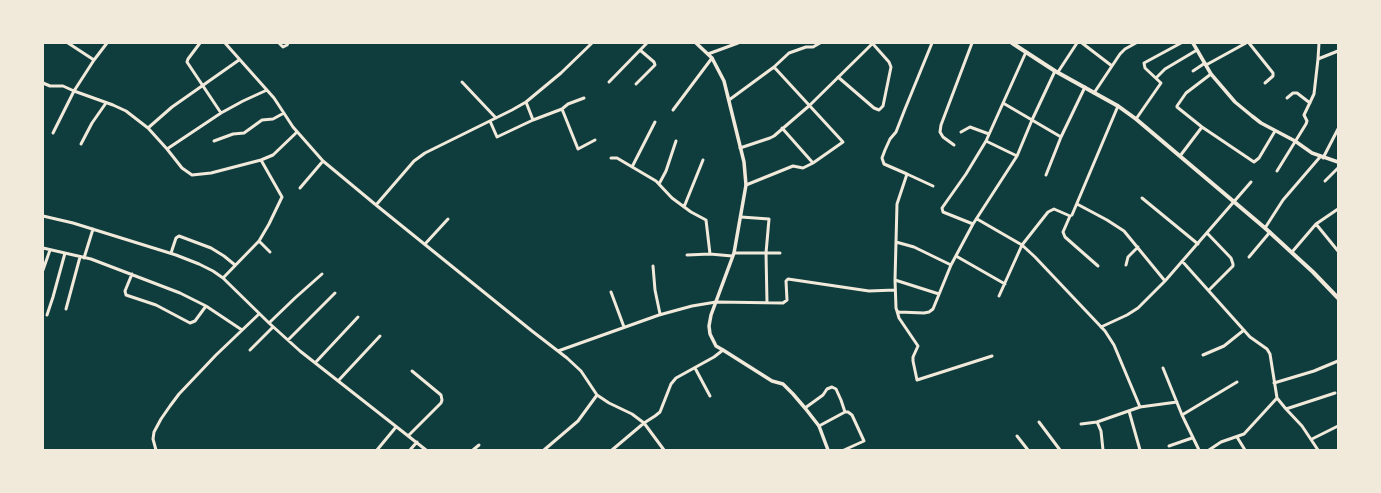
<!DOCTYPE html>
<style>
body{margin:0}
#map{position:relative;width:1381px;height:493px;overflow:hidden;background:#0f3d3e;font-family:Barlow,sans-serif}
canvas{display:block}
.frame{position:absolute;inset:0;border:44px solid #f1e9da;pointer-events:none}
</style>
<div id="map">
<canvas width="1381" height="493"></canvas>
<div class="frame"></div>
</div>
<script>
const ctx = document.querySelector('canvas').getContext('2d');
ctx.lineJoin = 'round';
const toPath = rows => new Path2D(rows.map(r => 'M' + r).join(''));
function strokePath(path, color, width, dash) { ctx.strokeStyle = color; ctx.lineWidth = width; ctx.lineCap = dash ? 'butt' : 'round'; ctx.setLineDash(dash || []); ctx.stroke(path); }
strokePath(toPath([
 [68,43,94,60,107,43],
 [200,43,188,59,187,62,221,113],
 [225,43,274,98,293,127,323,161,376,205,532,331,567,358,581,371,597,395,609,403,632,414,644,423,664,450],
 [279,43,283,47,287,45,288,43],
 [932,43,905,109,896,132,890,139,885,150,882,158,884,164,907,174,897,204,895,280,896,308,897,311,899,312,924,313,929,312,933,309,951,265,973,224,1017,156,1032,120,1055,71],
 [1082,43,1112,66],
 [1249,43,1273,73,1273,76,1265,83],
 [708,54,738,43],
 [1318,59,1319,43],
 [239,60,172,107,148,128,167,149,182,168,192,175,211,173,261,160,273,155,297,132],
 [1206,65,1246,43],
 [1193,71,1205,63],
 [1058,72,1077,43],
 [1211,74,1186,93,1177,106,1177,107,1202,127,1254,162,1259,158,1275,131],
 [838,77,874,108,879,110,883,106,891,67,889,62,873,44],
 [1156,78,1165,69,1197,50],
 [462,82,496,118],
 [609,82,647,43],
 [43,83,50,86,63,86,74,91,94,60],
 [636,84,655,65,654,62,640,50],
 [1094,93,1120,54,1125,49,1136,43],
 [1287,98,1293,93,1297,93,1310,103],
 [729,100,774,67,789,53,806,47,813,47,820,43],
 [526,102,533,120],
 [1003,103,1061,137],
 [562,109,578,149,595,140],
 [673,110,712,58],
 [1136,119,1161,83,1145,68,1144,63,1181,43],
 [490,121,497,137,533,120,562,109,568,104,584,98],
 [782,128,813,163],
 [961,132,970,127,989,134],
 [53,133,74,91,113,105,126,111,148,128],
 [214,141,233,134,244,133,262,120,273,119,284,113],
 [986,141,1017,156],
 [81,144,92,123,106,103],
 [954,145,943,137,940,132,941,125,972,43],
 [740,148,770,138,774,136,810,105,873,43],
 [167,149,221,113,243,101,267,90],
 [1180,156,1202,127],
 [611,158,617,158,656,181,672,198,691,212,706,220,710,254],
 [1323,158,1338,129],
 [632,167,655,122],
 [1277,171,1306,124,1307,121,1304,115,1314,94,1318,59,1338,51],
 [907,174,933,186],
 [1046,175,1061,137,1085,87],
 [1325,181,1338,168],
 [659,184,666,171,676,141],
 [746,185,793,166,803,168,813,163,843,142,774,67],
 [300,188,323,161],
 [1142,198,1198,244],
 [1077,204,1107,220,1124,231,1165,281],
 [376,205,414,161,425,153,512,110,526,102,561,73,592,43],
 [684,207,703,160],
 [43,216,73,223,176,255,199,264,213,271,223,278,269,323,300,351,426,450],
 [1070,216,1063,232,1065,237,1098,266],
 [741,217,769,219,766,253,780,253],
 [977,219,1022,245,1035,257,1105,331,1114,345,1140,407],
 [973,224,943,212,942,208,966,174,986,141,1026,52],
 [1316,224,1338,251],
 [1265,228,1283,200,1320,157],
 [1207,233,1231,258,1233,264,1233,266,1209,290],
 [259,241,270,252],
 [896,242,914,247,951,265],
 [425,244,448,219],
 [43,248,91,259,180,293,206,306,242,330],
 [1292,252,1316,224,1338,209],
 [171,253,176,238,179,236,211,248,224,256,235,265],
 [734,253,766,253,767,303],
 [687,255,710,254,732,256],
 [956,256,1005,284],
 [1249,257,1270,232],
 [84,258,93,229],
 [1182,261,1250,337,1267,349,1270,354,1277,398,1286,409,1302,426,1318,450],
 [1126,265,1128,257,1138,247],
 [653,266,655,290,660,314],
 [43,270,50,250],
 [132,274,125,291,126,295,156,305,190,323,195,321,206,306],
 [223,278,259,241,269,224,282,197,261,160],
 [895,280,939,294],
 [611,292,624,327],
 [999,296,1022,245,1048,212,1054,209,1070,216,1072,215,1118,106],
 [66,309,80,257],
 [897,311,899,318,918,346,913,357,913,361,917,380,992,356],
 [47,315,53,297,65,253],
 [269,323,295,298,322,274],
 [1101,327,1127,315,1138,308,1165,281,1251,182],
 [288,340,335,293],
 [250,350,273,327],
 [558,351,659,315,692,306,716,302,783,303,787,300,786,281,788,279,869,291,895,290],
 [1203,355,1224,346,1244,330],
 [315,363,358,317],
 [695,368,710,396],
 [1163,368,1182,415,1199,450],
 [338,381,380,336],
 [1274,383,1314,371,1338,361],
 [805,408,823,395,827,389,832,387,836,389,841,400,845,412,848,412,852,415,864,441,844,450],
 [1286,409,1335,393],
 [1129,411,1140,450],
 [1182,415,1237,382],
 [1039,422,1060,450],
 [1081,424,1097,422],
 [819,426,845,412],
 [408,436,441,403,442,400,441,395,412,371],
 [1017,436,1028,450],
 [1237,437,1245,450],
 [1312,439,1338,426],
 [1169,446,1192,438],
 [156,450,153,439,154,432,161,419,170,406,179,394,216,355,259,314],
 [377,450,396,427],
 [410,450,417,442],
 [473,450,479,445],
 [544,450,578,421,597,395],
 [612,450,644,423,655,416,660,412,671,384,676,378,714,357,723,350],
 [1103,450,1101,431,1097,422,1140,407,1177,402],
 [1209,450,1221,442,1244,434,1277,398]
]), '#f1e9da', 3);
strokePath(toPath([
 [696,43,712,58,724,81,744,162,746,185,734,253,711,315,709,326,710,334,716,346,723,350,772,381,783,384,793,394,805,408,819,426,828,450],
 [1193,43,1211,74,1235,102,1252,116,1261,123,1295,141,1312,153,1338,162]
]), '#f1e9da', 3.5);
strokePath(toPath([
 [1012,43,1055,71,1118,106,1136,119,1265,228,1313,272,1338,298]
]), '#f1e9da', 4);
</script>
